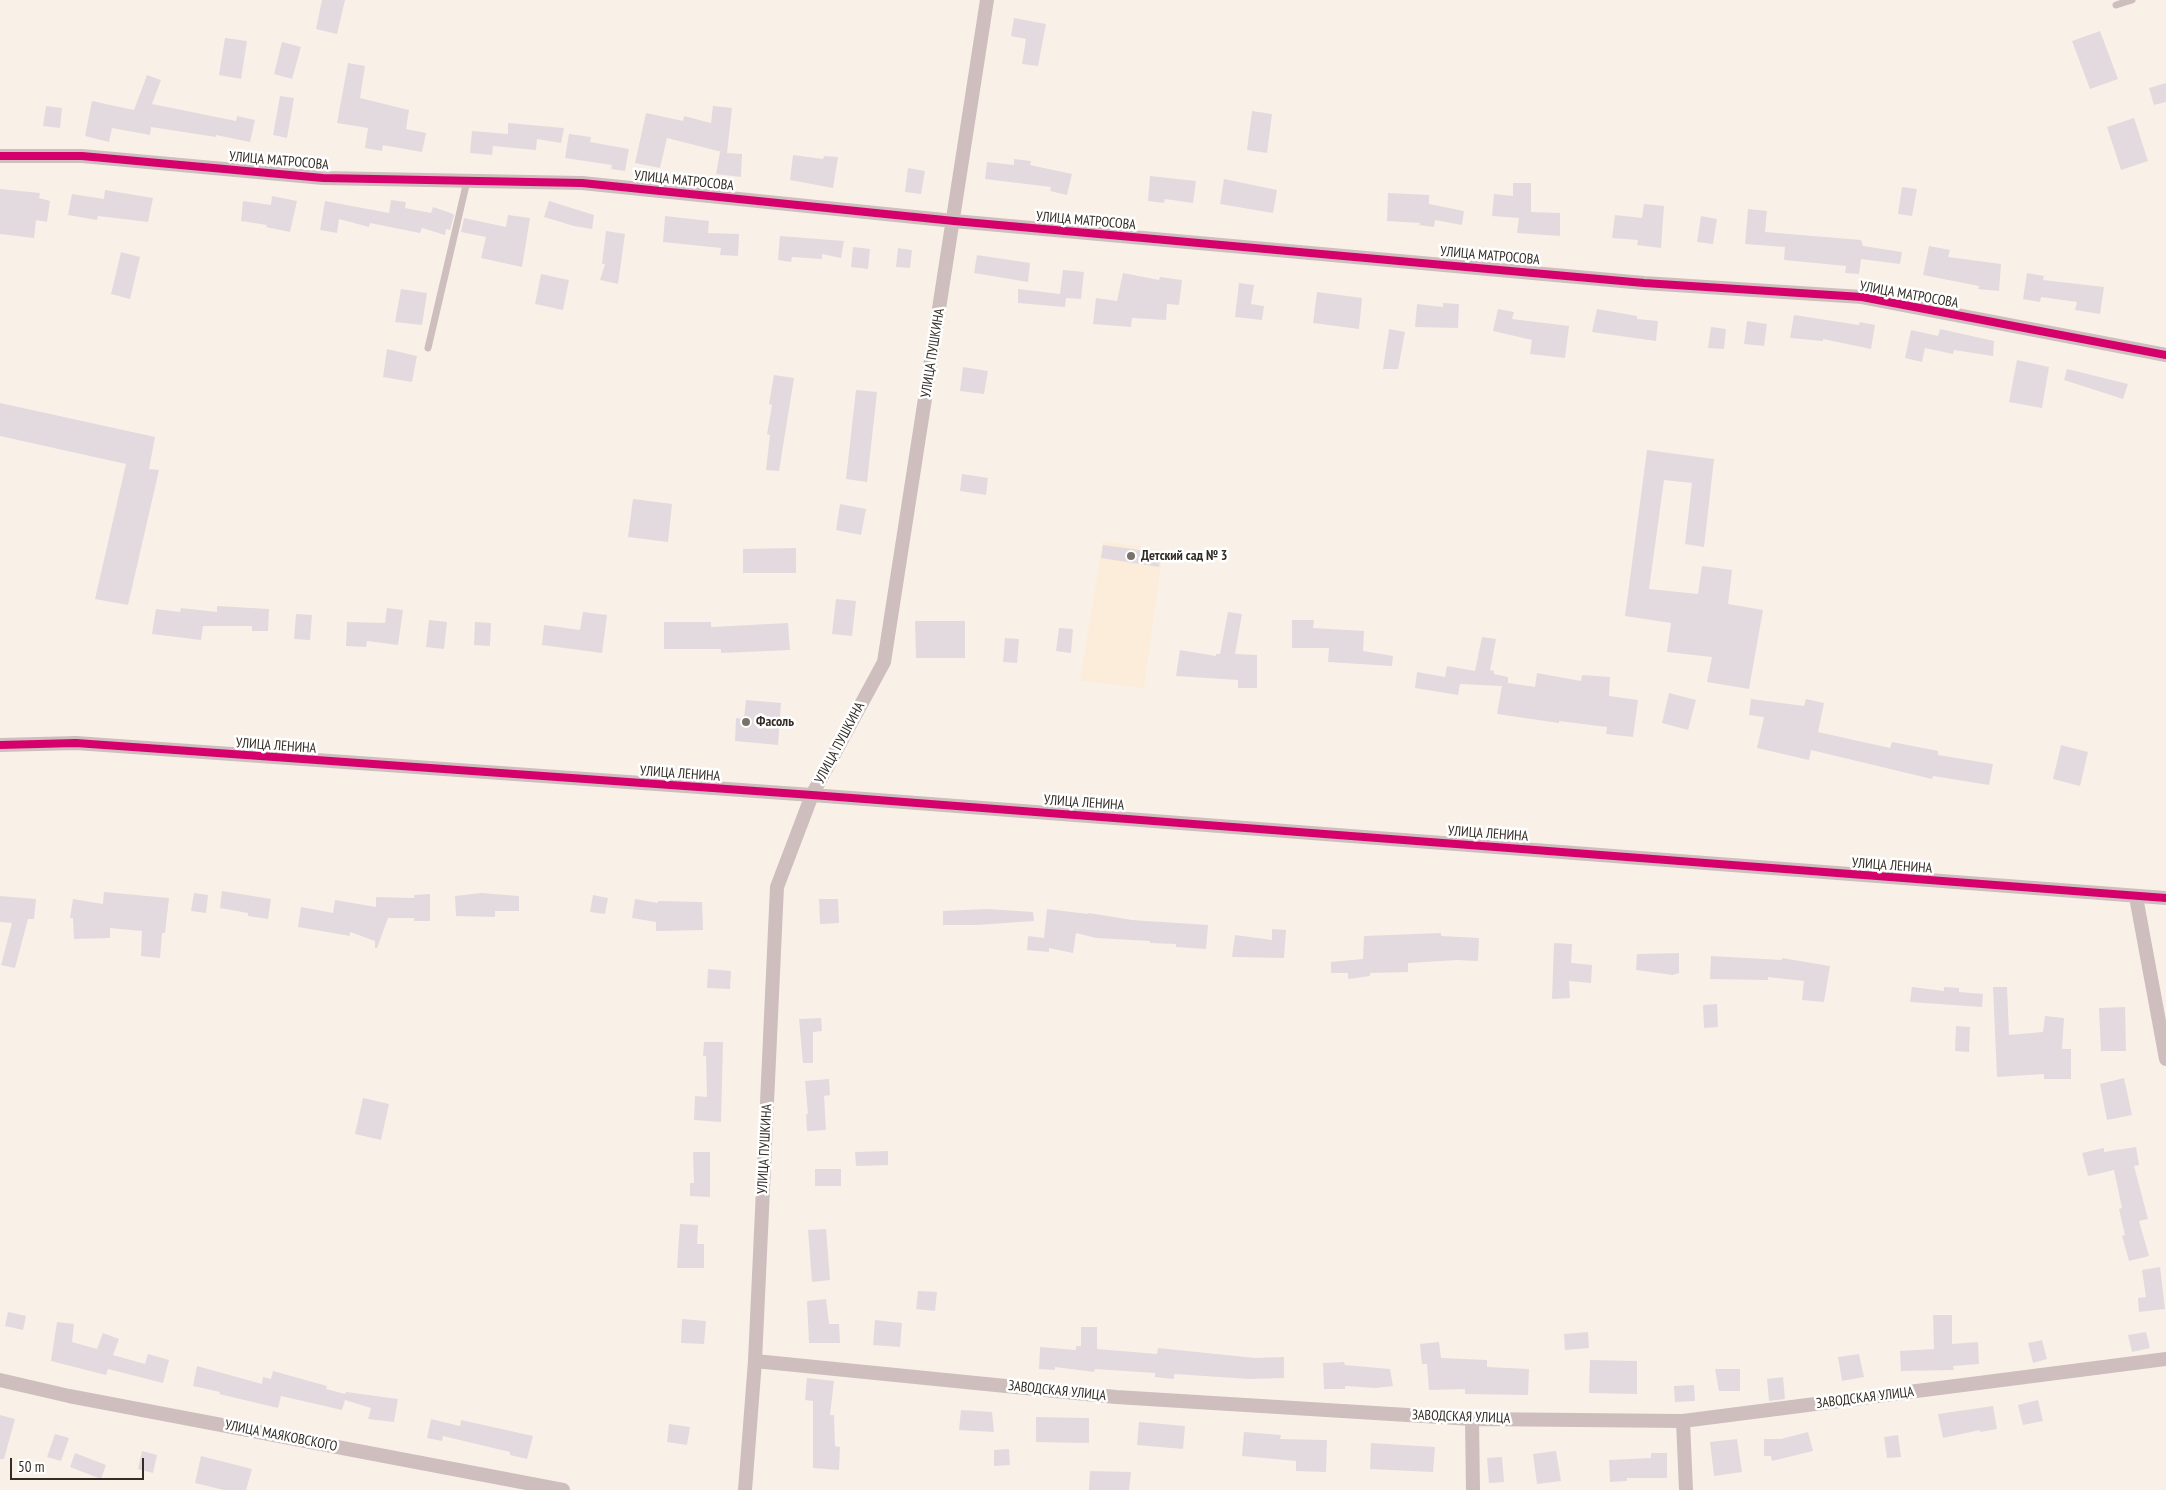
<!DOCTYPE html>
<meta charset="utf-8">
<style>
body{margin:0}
#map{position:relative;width:2166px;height:1490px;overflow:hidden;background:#f9f1e8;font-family:"PT Sans Narrow",sans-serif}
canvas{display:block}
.scale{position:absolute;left:10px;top:1458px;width:134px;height:22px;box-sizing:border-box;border:2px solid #332d26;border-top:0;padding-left:6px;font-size:15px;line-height:18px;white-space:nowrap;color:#332d26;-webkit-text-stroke:4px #fff;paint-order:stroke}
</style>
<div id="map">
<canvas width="2166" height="1490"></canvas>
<div class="scale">50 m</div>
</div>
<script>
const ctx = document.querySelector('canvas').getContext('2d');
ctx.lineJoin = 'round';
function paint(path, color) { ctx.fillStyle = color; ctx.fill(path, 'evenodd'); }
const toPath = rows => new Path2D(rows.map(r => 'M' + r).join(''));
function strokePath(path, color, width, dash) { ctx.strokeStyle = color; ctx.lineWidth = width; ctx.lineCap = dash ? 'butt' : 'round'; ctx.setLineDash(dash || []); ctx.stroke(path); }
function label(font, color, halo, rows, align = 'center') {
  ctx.font = font + ' "PT Sans Narrow",sans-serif'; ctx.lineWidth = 5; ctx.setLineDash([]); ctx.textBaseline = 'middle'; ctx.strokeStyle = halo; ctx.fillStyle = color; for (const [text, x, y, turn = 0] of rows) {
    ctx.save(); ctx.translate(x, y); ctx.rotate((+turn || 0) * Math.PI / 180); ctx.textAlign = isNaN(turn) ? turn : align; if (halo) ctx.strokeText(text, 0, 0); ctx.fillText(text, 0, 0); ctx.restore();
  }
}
paint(toPath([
 [1103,541,1163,550,1144,688,1080,681]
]), '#fcecda');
paint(toPath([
 [322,0,345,0,337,34,316,29],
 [1014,18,1046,24,1038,66,1022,64,1026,39,1011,36],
 [2100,31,2118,79,2090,89,2072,41],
 [225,38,247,41,241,79,219,75],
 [282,42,301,47,292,79,274,74],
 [348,63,365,66,360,98,409,110,406,129,426,133,422,152,383,145,382,151,365,148,368,128,337,123],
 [147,75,161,80,152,104,236,121,237,116,255,120,250,142,216,135,216,137,151,127,150,135,112,128,109,142,85,136,92,101,134,110],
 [2166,83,2166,102,2154,105,2149,88],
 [280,96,294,98,287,138,273,135],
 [46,106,62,108,60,128,43,126],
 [713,106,732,108,727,153,742,154,741,177,716,174,720,152,722,152,667,138,660,168,635,163,646,113,683,121,684,116,711,123],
 [1252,111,1272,114,1267,153,1247,150],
 [2134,118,2148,161,2121,170,2107,127],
 [508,123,564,128,561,143,537,139,536,150,493,146,492,155,470,153,472,131,508,134],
 [569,134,591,137,590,142,629,149,625,171,611,169,612,165,565,158],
 [793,155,823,159,824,156,838,157,833,188,790,180],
 [1014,159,1031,161,1030,165,1072,174,1067,195,1050,191,1051,187,985,179,987,162,1014,165],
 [908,168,925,171,921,194,905,192],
 [1150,176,1196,181,1193,203,1165,199,1164,203,1148,201],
 [1224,179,1277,190,1273,213,1220,204],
 [1513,183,1531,183,1531,212,1560,213,1560,236,1517,233,1519,218,1492,216,1494,194,1513,196],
 [1902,187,1917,189,1912,216,1898,214],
 [0,189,40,193,39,198,50,201,47,222,36,220,34,238,0,234],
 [105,190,153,198,148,222,98,216,97,220,68,215,72,194,104,199],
 [1388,193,1429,195,1429,204,1464,211,1462,225,1435,220,1434,227,1419,225,1420,223,1387,221],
 [272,196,297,201,290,232,266,227,267,225,241,221,243,201,271,205],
 [391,200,406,202,405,208,431,213,433,207,451,213,454,215,450,230,446,229,445,235,422,228,420,233,370,223,369,227,339,219,337,233,320,230,325,201,389,213],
 [549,201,594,215,592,229,574,226,544,217],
 [1644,204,1664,206,1661,248,1637,245,1638,240,1612,238,1615,215,1642,218],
 [1748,209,1767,211,1765,232,1861,240,1863,246,1902,252,1900,264,1861,259,1859,274,1845,273,1846,266,1784,260,1785,247,1745,244],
 [508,215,530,218,522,267,481,258,486,237,461,232,464,218,506,227],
 [665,216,709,221,708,233,739,234,738,256,720,255,721,248,663,242],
 [1701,216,1717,219,1713,244,1697,242],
 [606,231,625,234,618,284,600,280,605,264,602,264],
 [780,236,844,241,841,258,822,254,822,259,792,257,791,262,778,260],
 [1929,246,1950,250,1948,257,2001,264,1999,291,1978,289,1979,286,1923,275],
 [853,247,870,249,868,269,851,267],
 [898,248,912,250,910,268,896,267],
 [121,252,140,257,130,299,111,294],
 [977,255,1030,263,1028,282,974,273],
 [1063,270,1084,272,1081,299,1066,298,1065,307,1018,303,1018,289,1060,294],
 [1123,273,1159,280,1160,277,1182,280,1179,305,1167,304,1166,320,1132,318,1131,327,1093,324,1096,298,1117,301],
 [2027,273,2044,276,2043,280,2104,287,2100,314,2075,310,2077,302,2041,297,2040,302,2023,299],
 [541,274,569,280,563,310,535,304],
 [1239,283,1254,285,1251,304,1264,306,1262,320,1235,317],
 [401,289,427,293,422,325,395,322],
 [1317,292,1362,298,1359,329,1313,323],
 [1443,303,1459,304,1458,328,1415,327,1417,304,1443,307],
 [1498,309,1514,312,1512,319,1569,326,1565,358,1530,354,1532,340,1493,331],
 [1597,309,1637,316,1637,319,1658,321,1656,341,1592,332],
 [1794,315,1859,325,1860,322,1875,325,1871,349,1823,339,1823,341,1790,338],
 [1747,321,1767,324,1764,346,1744,344],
 [1711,327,1726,329,1724,349,1708,348],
 [1389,329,1405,332,1398,369,1383,369],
 [1940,329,1994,341,1993,356,1954,350,1953,354,1925,348,1922,362,1905,358,1911,330,1938,336],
 [387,349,417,356,412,382,383,377],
 [2017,360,2049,367,2042,408,2009,402],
 [963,367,988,371,984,394,960,391],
 [2067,369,2128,384,2123,399,2064,380],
 [774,375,794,378,779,471,766,470,770,435,767,434,772,405,769,404],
 [856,390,877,392,867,482,846,479],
 [0,403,155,437,149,469,159,470,128,605,95,599,126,464,0,436],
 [1647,450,1714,459,1704,547,1685,544,1692,483,1664,480,1649,589,1698,594,1702,566,1732,570,1728,604,1763,610,1749,689,1707,682,1712,657,1667,652,1671,623,1625,616],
 [962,474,988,478,986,495,960,491],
 [633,499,672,504,668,542,628,537],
 [840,504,866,509,861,535,836,530],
 [1103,545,1161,553,1159,567,1101,558],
 [796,548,796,573,743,573,743,549],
 [836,599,856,601,852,636,832,634],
 [217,606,269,609,268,631,252,631,252,626,203,626,201,640,152,634,156,609,180,612,181,608,217,612],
 [387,608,403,610,398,645,367,641,366,647,346,646,347,622,385,623],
 [583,612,607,615,602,653,542,645,544,625,580,630],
 [1228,612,1242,614,1235,654,1257,655,1257,688,1238,688,1238,680,1176,676,1180,650,1216,656,1216,654,1220,654],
 [296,614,312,615,310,640,294,639],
 [429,620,447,622,444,649,426,647],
 [1292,620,1314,620,1313,628,1364,631,1363,651,1393,656,1392,666,1328,662,1329,648,1292,648],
 [915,621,965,621,965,658,916,658],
 [475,622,491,623,490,646,474,645],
 [664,622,711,622,711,627,788,623,790,650,721,653,721,649,664,649],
 [1059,628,1073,629,1071,653,1056,651],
 [1482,637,1496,639,1490,670,1494,671,1494,674,1508,677,1508,683,1535,687,1537,673,1581,681,1582,675,1610,677,1609,696,1638,700,1633,737,1606,734,1607,727,1559,721,1559,723,1497,714,1502,686,1460,684,1458,695,1415,688,1417,672,1445,677,1447,666,1475,671],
 [1005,638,1019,639,1017,663,1003,662],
 [1669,693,1696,700,1688,730,1662,723],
 [1751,699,1804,706,1806,699,1824,703,1818,732,1890,748,1892,742,1938,751,1938,755,1993,764,1989,785,1933,776,1932,779,1811,750,1809,760,1757,748,1764,717,1749,715],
 [746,700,781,703,778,745,735,741,736,718,744,719],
 [2061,745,2088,752,2080,786,2053,779],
 [222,891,271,899,268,919,248,916,248,913,220,908],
 [104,892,169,898,165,933,162,933,160,958,141,956,142,931,110,928,110,938,74,939,73,918,70,918,73,899,103,904],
 [194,893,208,895,206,913,191,911],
 [481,893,519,896,519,911,495,911,495,917,456,916,455,896],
 [430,894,430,921,414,921,414,918,388,918,377,948,375,948,375,941,350,932,350,936,298,927,301,907,333,913,335,900,376,907,376,897,414,898,414,895],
 [593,895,608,898,605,914,590,912],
 [0,896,36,899,34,919,28,919,15,968,1,965,12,923,0,922],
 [635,899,658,903,658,901,702,902,703,930,656,931,656,922,632,918],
 [819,899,838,899,839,923,820,924],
 [987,909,1033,912,1034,921,977,925,943,925,943,911],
 [1047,909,1088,914,1089,913,1132,920,1208,925,1206,949,1176,947,1176,944,1150,943,1150,941,1096,938,1076,933,1073,953,1049,948,1049,952,1027,950,1028,936,1044,938],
 [1272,929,1286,930,1284,958,1232,957,1235,935,1272,940],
 [1441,933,1441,936,1479,938,1478,961,1457,960,1408,963,1408,972,1370,973,1370,976,1348,979,1348,973,1331,973,1331,962,1363,959,1364,936],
 [1554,943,1572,944,1571,963,1592,965,1591,983,1569,981,1570,998,1552,999],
 [1679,953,1679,973,1673,975,1636,970,1637,954],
 [1711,956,1782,960,1782,958,1830,966,1824,1002,1802,1000,1804,981,1768,977,1768,980,1710,979],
 [708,969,731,971,730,989,707,988],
 [1912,987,1944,991,1944,987,1959,988,1959,992,1983,994,1982,1007,1910,1002],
 [1993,987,2007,987,2009,1035,2043,1032,2045,1016,2064,1018,2062,1049,2071,1049,2071,1079,2044,1079,2044,1074,1997,1077],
 [1717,1004,1718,1027,1704,1028,1703,1005],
 [2125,1007,2126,1051,2101,1051,2099,1008],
 [821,1018,822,1031,813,1032,813,1063,803,1063,799,1019],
 [1956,1026,1970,1027,1969,1052,1955,1051],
 [704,1042,723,1042,721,1122,694,1120,695,1096,707,1097,706,1056,703,1056],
 [2124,1078,2132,1115,2107,1120,2100,1084],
 [829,1079,830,1095,824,1096,826,1130,807,1131,806,1114,808,1114,805,1081],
 [363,1098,389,1104,381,1140,355,1134],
 [2136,1147,2139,1165,2134,1166,2148,1219,2139,1221,2149,1256,2129,1261,2122,1236,2125,1235,2119,1209,2122,1208,2114,1170,2088,1176,2082,1153,2104,1148,2104,1152],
 [888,1151,888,1165,856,1166,855,1152],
 [693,1152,710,1152,710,1197,690,1196,690,1183,694,1183],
 [815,1169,841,1169,841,1186,815,1186],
 [680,1224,698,1225,697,1244,704,1244,704,1268,677,1268],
 [826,1229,830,1280,812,1282,808,1230],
 [2160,1267,2165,1309,2139,1312,2138,1298,2146,1297,2142,1270],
 [918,1291,937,1292,935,1311,916,1309],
 [826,1299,829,1324,839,1324,840,1343,809,1343,807,1301],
 [8,1312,26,1316,23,1330,5,1326],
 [1933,1315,1952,1315,1952,1344,1978,1342,1979,1364,1953,1366,1954,1370,1901,1371,1900,1351,1934,1349],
 [682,1319,706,1321,704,1344,681,1343],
 [875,1320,902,1323,900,1347,873,1345],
 [57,1322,74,1324,72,1342,97,1349,103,1333,119,1339,113,1355,145,1364,148,1354,169,1360,163,1383,108,1369,106,1375,51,1361],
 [1081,1327,1097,1327,1097,1349,1157,1354,1158,1348,1255,1358,1284,1357,1284,1378,1250,1379,1174,1374,1174,1379,1155,1377,1155,1373,1095,1369,1094,1372,1055,1367,1055,1370,1039,1369,1040,1347,1076,1350,1076,1346,1081,1346],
 [1588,1332,1589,1348,1565,1350,1564,1334],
 [2146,1332,2150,1348,2132,1352,2128,1335],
 [2042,1340,2047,1359,2033,1363,2028,1343],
 [1439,1342,1441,1358,1487,1360,1487,1367,1529,1369,1528,1395,1465,1394,1465,1389,1429,1390,1427,1364,1422,1364,1420,1344],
 [1859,1354,1864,1377,1842,1381,1838,1357],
 [1590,1360,1637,1361,1637,1394,1589,1393],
 [1344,1362,1345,1365,1390,1369,1393,1386,1376,1388,1345,1386,1345,1389,1324,1389,1323,1363],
 [197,1366,262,1384,263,1377,271,1379,273,1371,327,1386,326,1389,345,1394,346,1392,398,1399,394,1422,368,1419,371,1408,345,1400,342,1410,281,1396,278,1408,219,1394,220,1392,193,1386],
 [1715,1369,1740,1369,1740,1391,1719,1391],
 [1783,1377,1785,1399,1769,1401,1767,1379],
 [807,1378,834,1381,830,1415,834,1415,835,1446,840,1447,839,1470,813,1468,813,1401,805,1400],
 [1694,1385,1695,1401,1675,1402,1674,1386],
 [2038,1400,2043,1421,2023,1425,2018,1405],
 [1993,1406,1997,1429,1980,1432,1980,1430,1943,1438,1938,1414],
 [961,1410,992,1412,994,1432,959,1430],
 [0,1415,15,1419,4,1459,0,1459],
 [1036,1417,1089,1418,1089,1443,1036,1442],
 [431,1419,460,1426,461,1420,533,1436,527,1459,510,1455,510,1452,443,1436,442,1441,427,1438],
 [1139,1422,1185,1426,1183,1449,1137,1445],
 [669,1424,690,1427,687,1445,667,1442],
 [1244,1432,1281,1435,1280,1439,1327,1440,1326,1472,1296,1471,1296,1461,1242,1456],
 [1808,1432,1813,1451,1772,1461,1771,1456,1764,1456,1764,1439,1781,1439],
 [55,1434,69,1438,61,1461,47,1457],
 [1898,1435,1901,1457,1887,1458,1884,1437],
 [1737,1439,1742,1472,1714,1476,1710,1442],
 [1371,1443,1435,1447,1433,1472,1370,1469],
 [1009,1449,1010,1465,994,1466,994,1450],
 [142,1451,157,1455,153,1473,138,1469],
 [1556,1451,1561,1481,1537,1484,1533,1454],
 [75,1453,106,1465,101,1479,70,1467],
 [1651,1453,1667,1453,1667,1478,1627,1478,1627,1481,1610,1482,1609,1460,1651,1458],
 [201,1456,252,1469,246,1490,224,1490,195,1483],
 [1502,1457,1504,1482,1489,1483,1487,1458],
 [1090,1471,1131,1472,1129,1490,1089,1490]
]), '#e2dadf');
strokePath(toPath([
 [2116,5,2132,0],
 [428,348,467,181]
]), '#cebebe', 7);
strokePath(toPath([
 [0,156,82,156,323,178,582,183,954,221,1644,283,1862,297,2166,355],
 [0,745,76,743,812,795,2166,898],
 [2136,897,2166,1059],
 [755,1361,1116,1397,1472,1419,1683,1421,2166,1359],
 [0,1380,69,1396,563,1490],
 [1472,1419,1473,1490],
 [1683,1421,1686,1490],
 [745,1490,755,1361,777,887,812,795,884,662,987,0]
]), '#cebebe', 14);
strokePath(toPath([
 [0,156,82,156,323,178,582,183,954,221,1644,283,1862,297,2166,355],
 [0,745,76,743,812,795,2166,898]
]), '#d6006c', 8);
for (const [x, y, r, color] of [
 [1131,556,5,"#78726a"],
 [746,722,5,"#78726a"]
]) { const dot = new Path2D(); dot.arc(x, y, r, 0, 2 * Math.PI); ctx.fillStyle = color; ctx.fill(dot); strokePath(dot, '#fff', 2); }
label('14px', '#332d26', '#fff', [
 ["УЛИЦА МАТРОСОВА",279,161,5],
 ["УЛИЦА МАТРОСОВА",684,181,6],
 ["УЛИЦА МАТРОСОВА",1086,221,5],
 ["УЛИЦА МАТРОСОВА",1490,256,5],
 ["УЛИЦА МАТРОСОВА",1909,295,10],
 ["УЛИЦА ПУШКИНА",933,353,-81],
 ["УЛИЦА ПУШКИНА",840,743,-62],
 ["УЛИЦА ЛЕНИНА",276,746,4],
 ["УЛИЦА ЛЕНИНА",680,774,4],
 ["УЛИЦА ЛЕНИНА",1084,803,4],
 ["УЛИЦА ЛЕНИНА",1488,834,4],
 ["УЛИЦА ЛЕНИНА",1892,866,4],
 ["УЛИЦА ПУШКИНА",765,1149,-87],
 ["ЗАВОДСКАЯ УЛИЦА",1057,1391,6],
 ["ЗАВОДСКАЯ УЛИЦА",1865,1398,-7],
 ["ЗАВОДСКАЯ УЛИЦА",1461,1417,2],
 ["УЛИЦА МАЯКОВСКОГО",281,1436,11]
]);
label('bold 14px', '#332d26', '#fff', [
 ["Детский сад № 3",1141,556],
 ["Фасоль",756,722]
], 'left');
</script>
